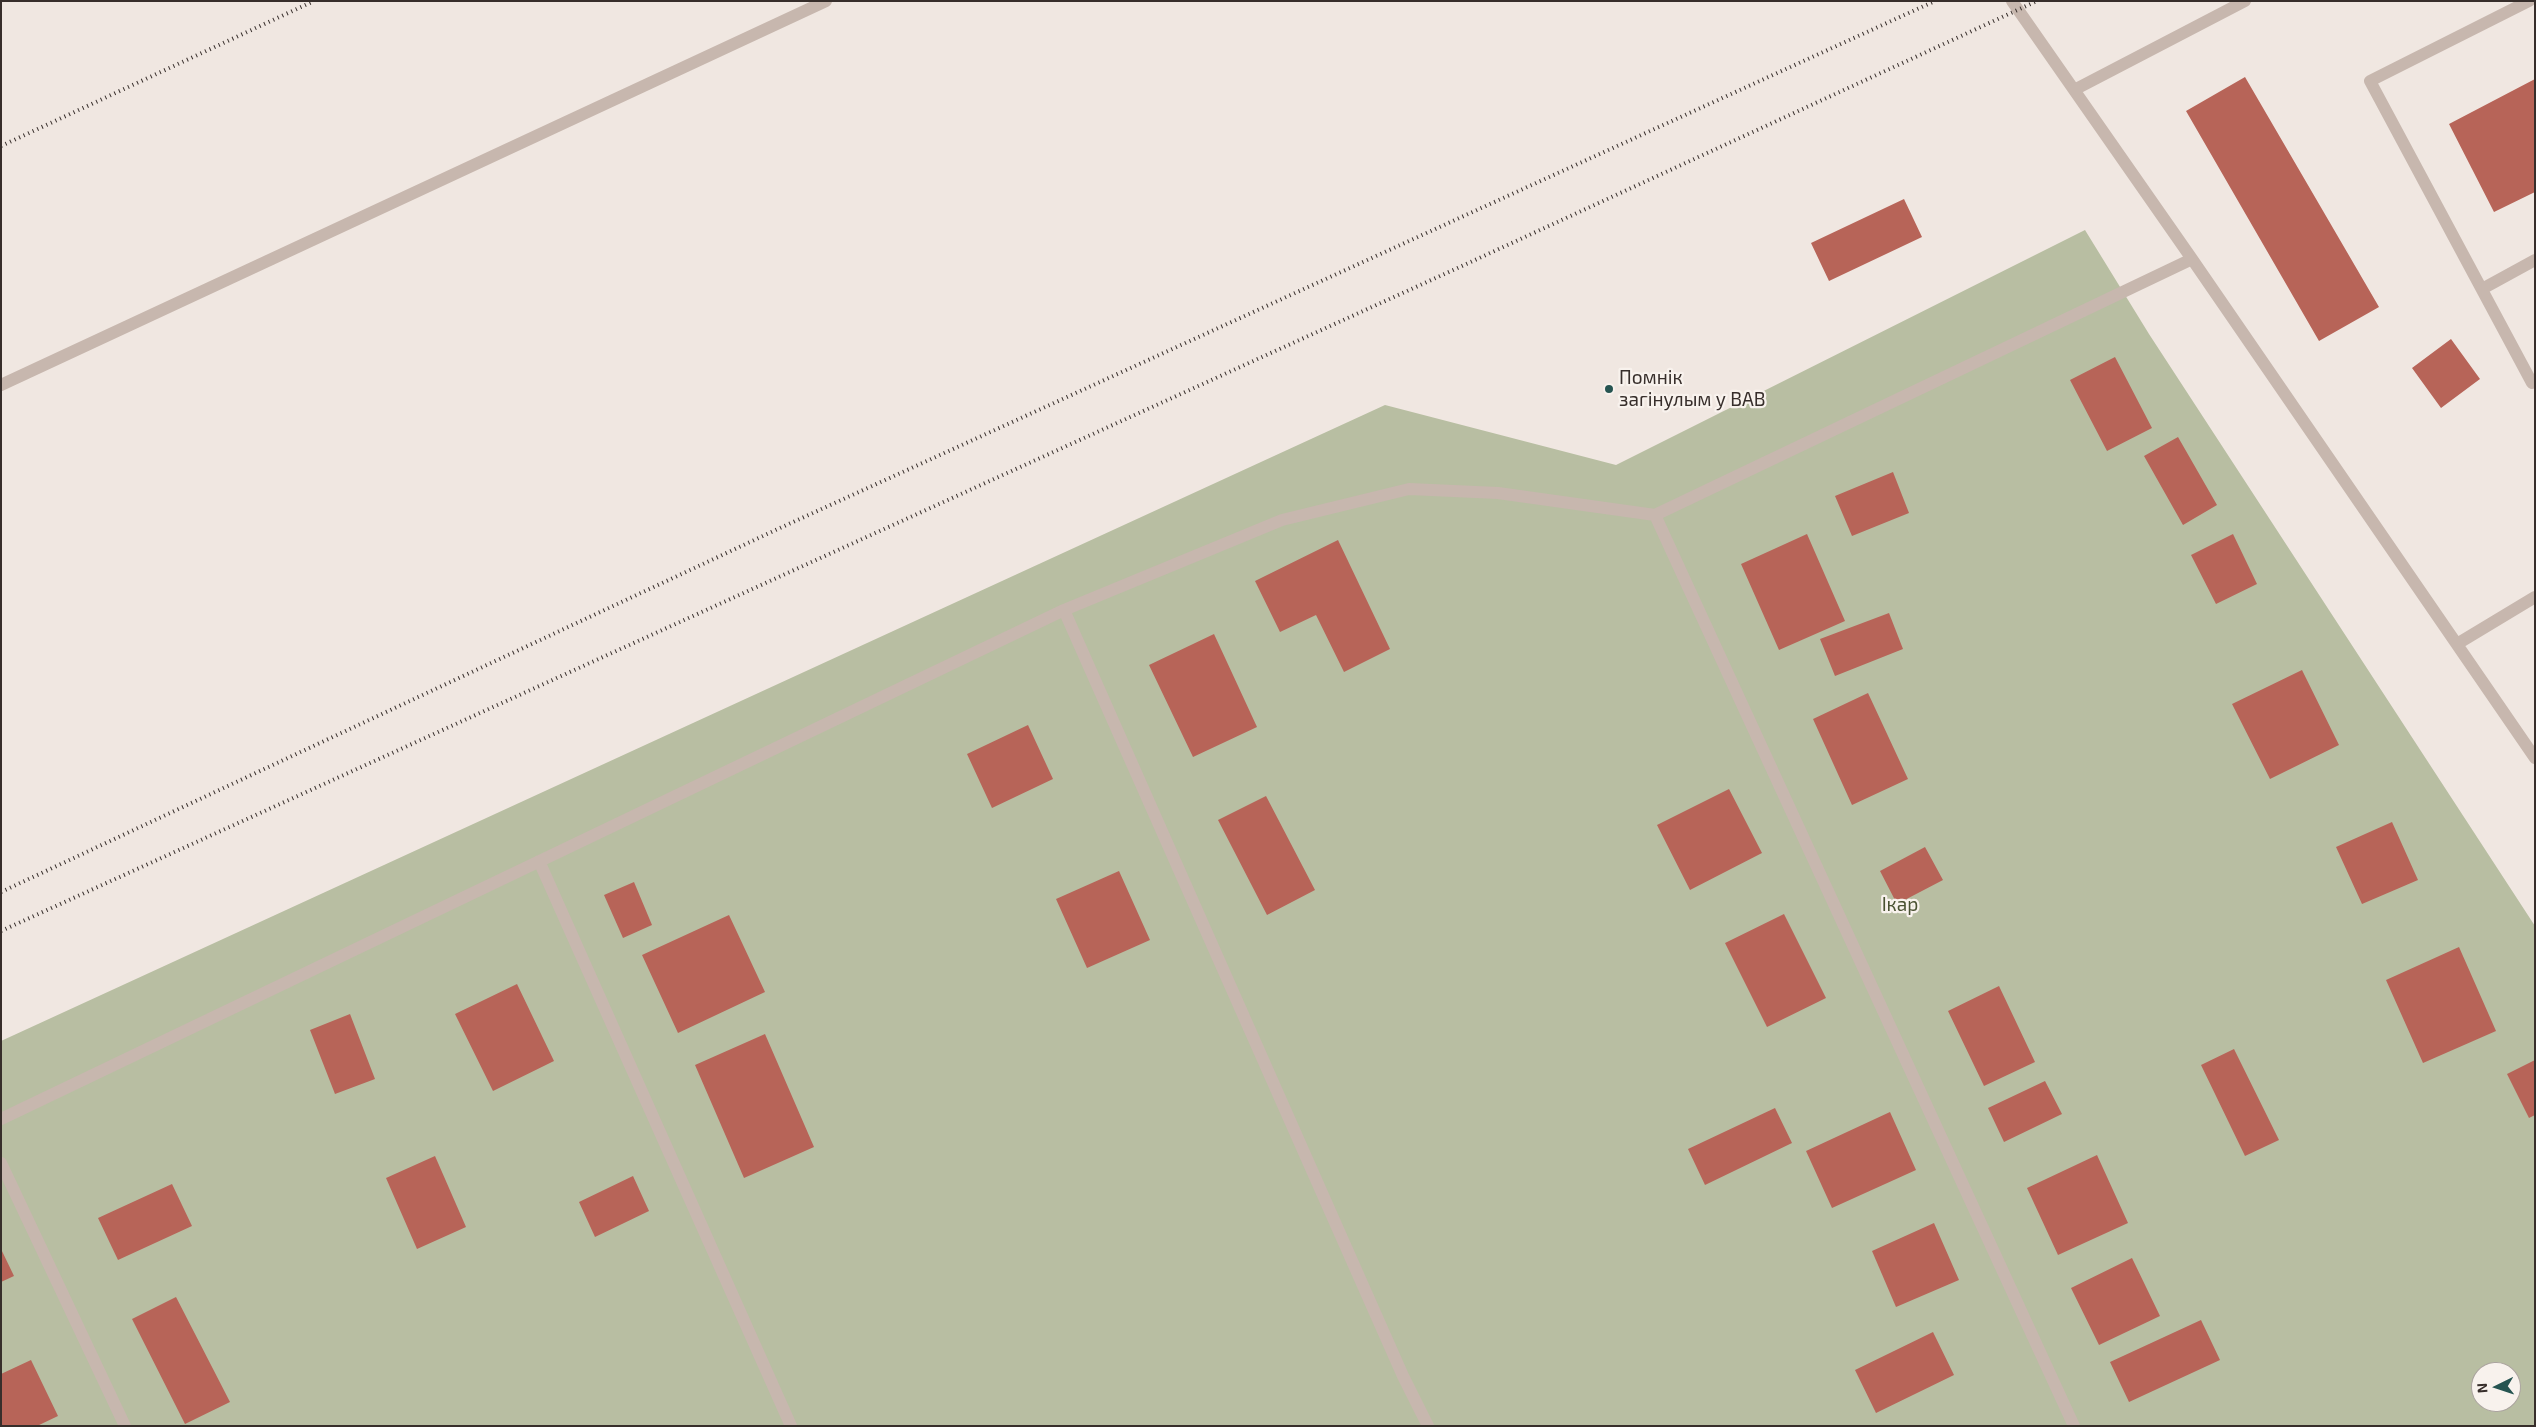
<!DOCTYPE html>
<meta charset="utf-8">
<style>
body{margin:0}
#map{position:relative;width:2536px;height:1427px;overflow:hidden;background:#f0e7e1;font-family:"Exo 2",sans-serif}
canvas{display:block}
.frame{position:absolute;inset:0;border:2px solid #372e2b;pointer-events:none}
.north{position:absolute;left:2471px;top:1362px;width:50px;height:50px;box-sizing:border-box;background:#f8f2ed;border:1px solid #aba49f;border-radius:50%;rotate:266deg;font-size:14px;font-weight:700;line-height:20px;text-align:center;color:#372e2b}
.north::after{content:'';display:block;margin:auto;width:18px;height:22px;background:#265451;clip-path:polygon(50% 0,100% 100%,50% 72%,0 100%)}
</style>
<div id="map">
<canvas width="2536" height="1427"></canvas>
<div class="frame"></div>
<div class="north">N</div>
</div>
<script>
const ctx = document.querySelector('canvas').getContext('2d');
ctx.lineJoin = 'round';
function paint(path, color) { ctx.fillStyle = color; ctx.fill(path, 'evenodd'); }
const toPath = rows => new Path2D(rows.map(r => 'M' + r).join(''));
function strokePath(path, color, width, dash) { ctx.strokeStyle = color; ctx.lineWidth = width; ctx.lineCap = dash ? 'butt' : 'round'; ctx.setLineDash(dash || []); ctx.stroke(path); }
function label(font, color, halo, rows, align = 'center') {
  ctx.font = font + ' "Exo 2",sans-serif'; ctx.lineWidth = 4.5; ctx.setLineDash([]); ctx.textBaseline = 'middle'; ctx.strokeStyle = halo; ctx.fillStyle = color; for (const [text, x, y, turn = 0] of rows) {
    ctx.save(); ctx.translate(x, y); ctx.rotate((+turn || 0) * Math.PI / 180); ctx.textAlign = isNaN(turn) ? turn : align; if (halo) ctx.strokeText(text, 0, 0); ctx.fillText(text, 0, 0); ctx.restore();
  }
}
paint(toPath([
 [2085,230,2149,334,2535,926,2535,1426,1,1426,1,1041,1385,405,1616,465],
 [2481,1372,2511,1372,2511,1402,2481,1402]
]), '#b8bea2');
paint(toPath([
 [2245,77,2379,307,2319,341,2186,111],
 [2535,79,2535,192,2494,212,2449,124],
 [1904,199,1922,237,1829,281,1811,243],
 [2451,339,2480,379,2441,408,2412,368],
 [2115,357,2152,428,2107,451,2070,380],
 [2178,437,2217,505,2183,525,2144,456],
 [1893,472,1909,513,1852,536,1835,496],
 [1807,534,1845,621,1779,650,1741,564],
 [2233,534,2257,584,2216,604,2191,555],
 [1338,540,1390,649,1344,672,1316,615,1280,632,1255,581],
 [1889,613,1903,649,1835,676,1820,639],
 [1214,634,1257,727,1193,757,1149,665],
 [2302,670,2339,745,2270,779,2232,704],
 [1868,693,1908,779,1852,805,1813,719],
 [1028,725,1053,779,992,808,967,754],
 [1729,789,1762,853,1690,890,1657,825],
 [1266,796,1315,890,1267,915,1218,820],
 [2392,822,2418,880,2362,904,2336,847],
 [1925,847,1943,880,1897,904,1880,871],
 [1119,871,1150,940,1087,968,1056,899],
 [634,882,652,925,623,938,604,895],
 [1784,914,1826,998,1767,1027,1725,943],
 [729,915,765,992,678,1033,642,955],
 [2459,947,2496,1031,2423,1063,2386,980],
 [517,984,554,1061,493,1091,455,1014],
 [1999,986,2035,1062,1984,1086,1948,1011],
 [350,1014,375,1079,335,1094,310,1030],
 [765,1034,814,1147,744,1178,695,1065],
 [2234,1049,2279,1140,2245,1156,2201,1065],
 [2535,1060,2535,1115,2529,1118,2507,1074],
 [2045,1081,2062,1114,2004,1142,1988,1108],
 [1775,1108,1792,1143,1705,1185,1688,1149],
 [1890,1112,1916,1170,1832,1208,1806,1151],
 [2097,1155,2128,1223,2058,1255,2027,1188],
 [435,1156,466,1227,417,1249,386,1178],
 [633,1176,649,1211,595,1237,579,1202],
 [172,1184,192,1226,118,1260,98,1218],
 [1934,1223,1959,1280,1896,1307,1872,1251],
 [1,1249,14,1276,1,1282],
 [2132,1258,2160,1316,2099,1345,2071,1288],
 [176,1297,230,1402,185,1424,132,1319],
 [2201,1320,2220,1360,2129,1402,2110,1362],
 [1933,1332,1954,1375,1876,1413,1855,1370],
 [31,1360,58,1416,37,1426,1,1426,1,1374]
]), '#b76458');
strokePath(toPath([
 [2012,1,2192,259,2535,758],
 [2529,1,2370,81,2532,383],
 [2074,90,2245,1],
 [2482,289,2535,260],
 [1,385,826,1],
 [1655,515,2074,1426],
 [1064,610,1403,1376,1428,1426],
 [2457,644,2535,597],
 [539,861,791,1426],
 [1,1119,1064,610,1282,520,1409,489,1498,493,1655,515,2192,259],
 [1,1163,125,1426]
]), '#c7b7ae', 12);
strokePath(toPath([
 [1,146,314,1],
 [1,892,780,528,1935,1],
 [1,931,1462,266,2037,1]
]), '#372e2b', 4, [1, 4]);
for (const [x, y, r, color] of [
 [1609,389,5,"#265451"]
]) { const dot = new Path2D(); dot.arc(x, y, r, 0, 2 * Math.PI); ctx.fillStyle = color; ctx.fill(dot); strokePath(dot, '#f8f2ed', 2); }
label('19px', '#372e2b', '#f8f2ed', [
 ["Помнік",1619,378],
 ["загінулым у ВАВ",1619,400]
], 'left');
label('19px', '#4a5232', '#f8f2ed', [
 ["Ікар",1900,905]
]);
</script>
